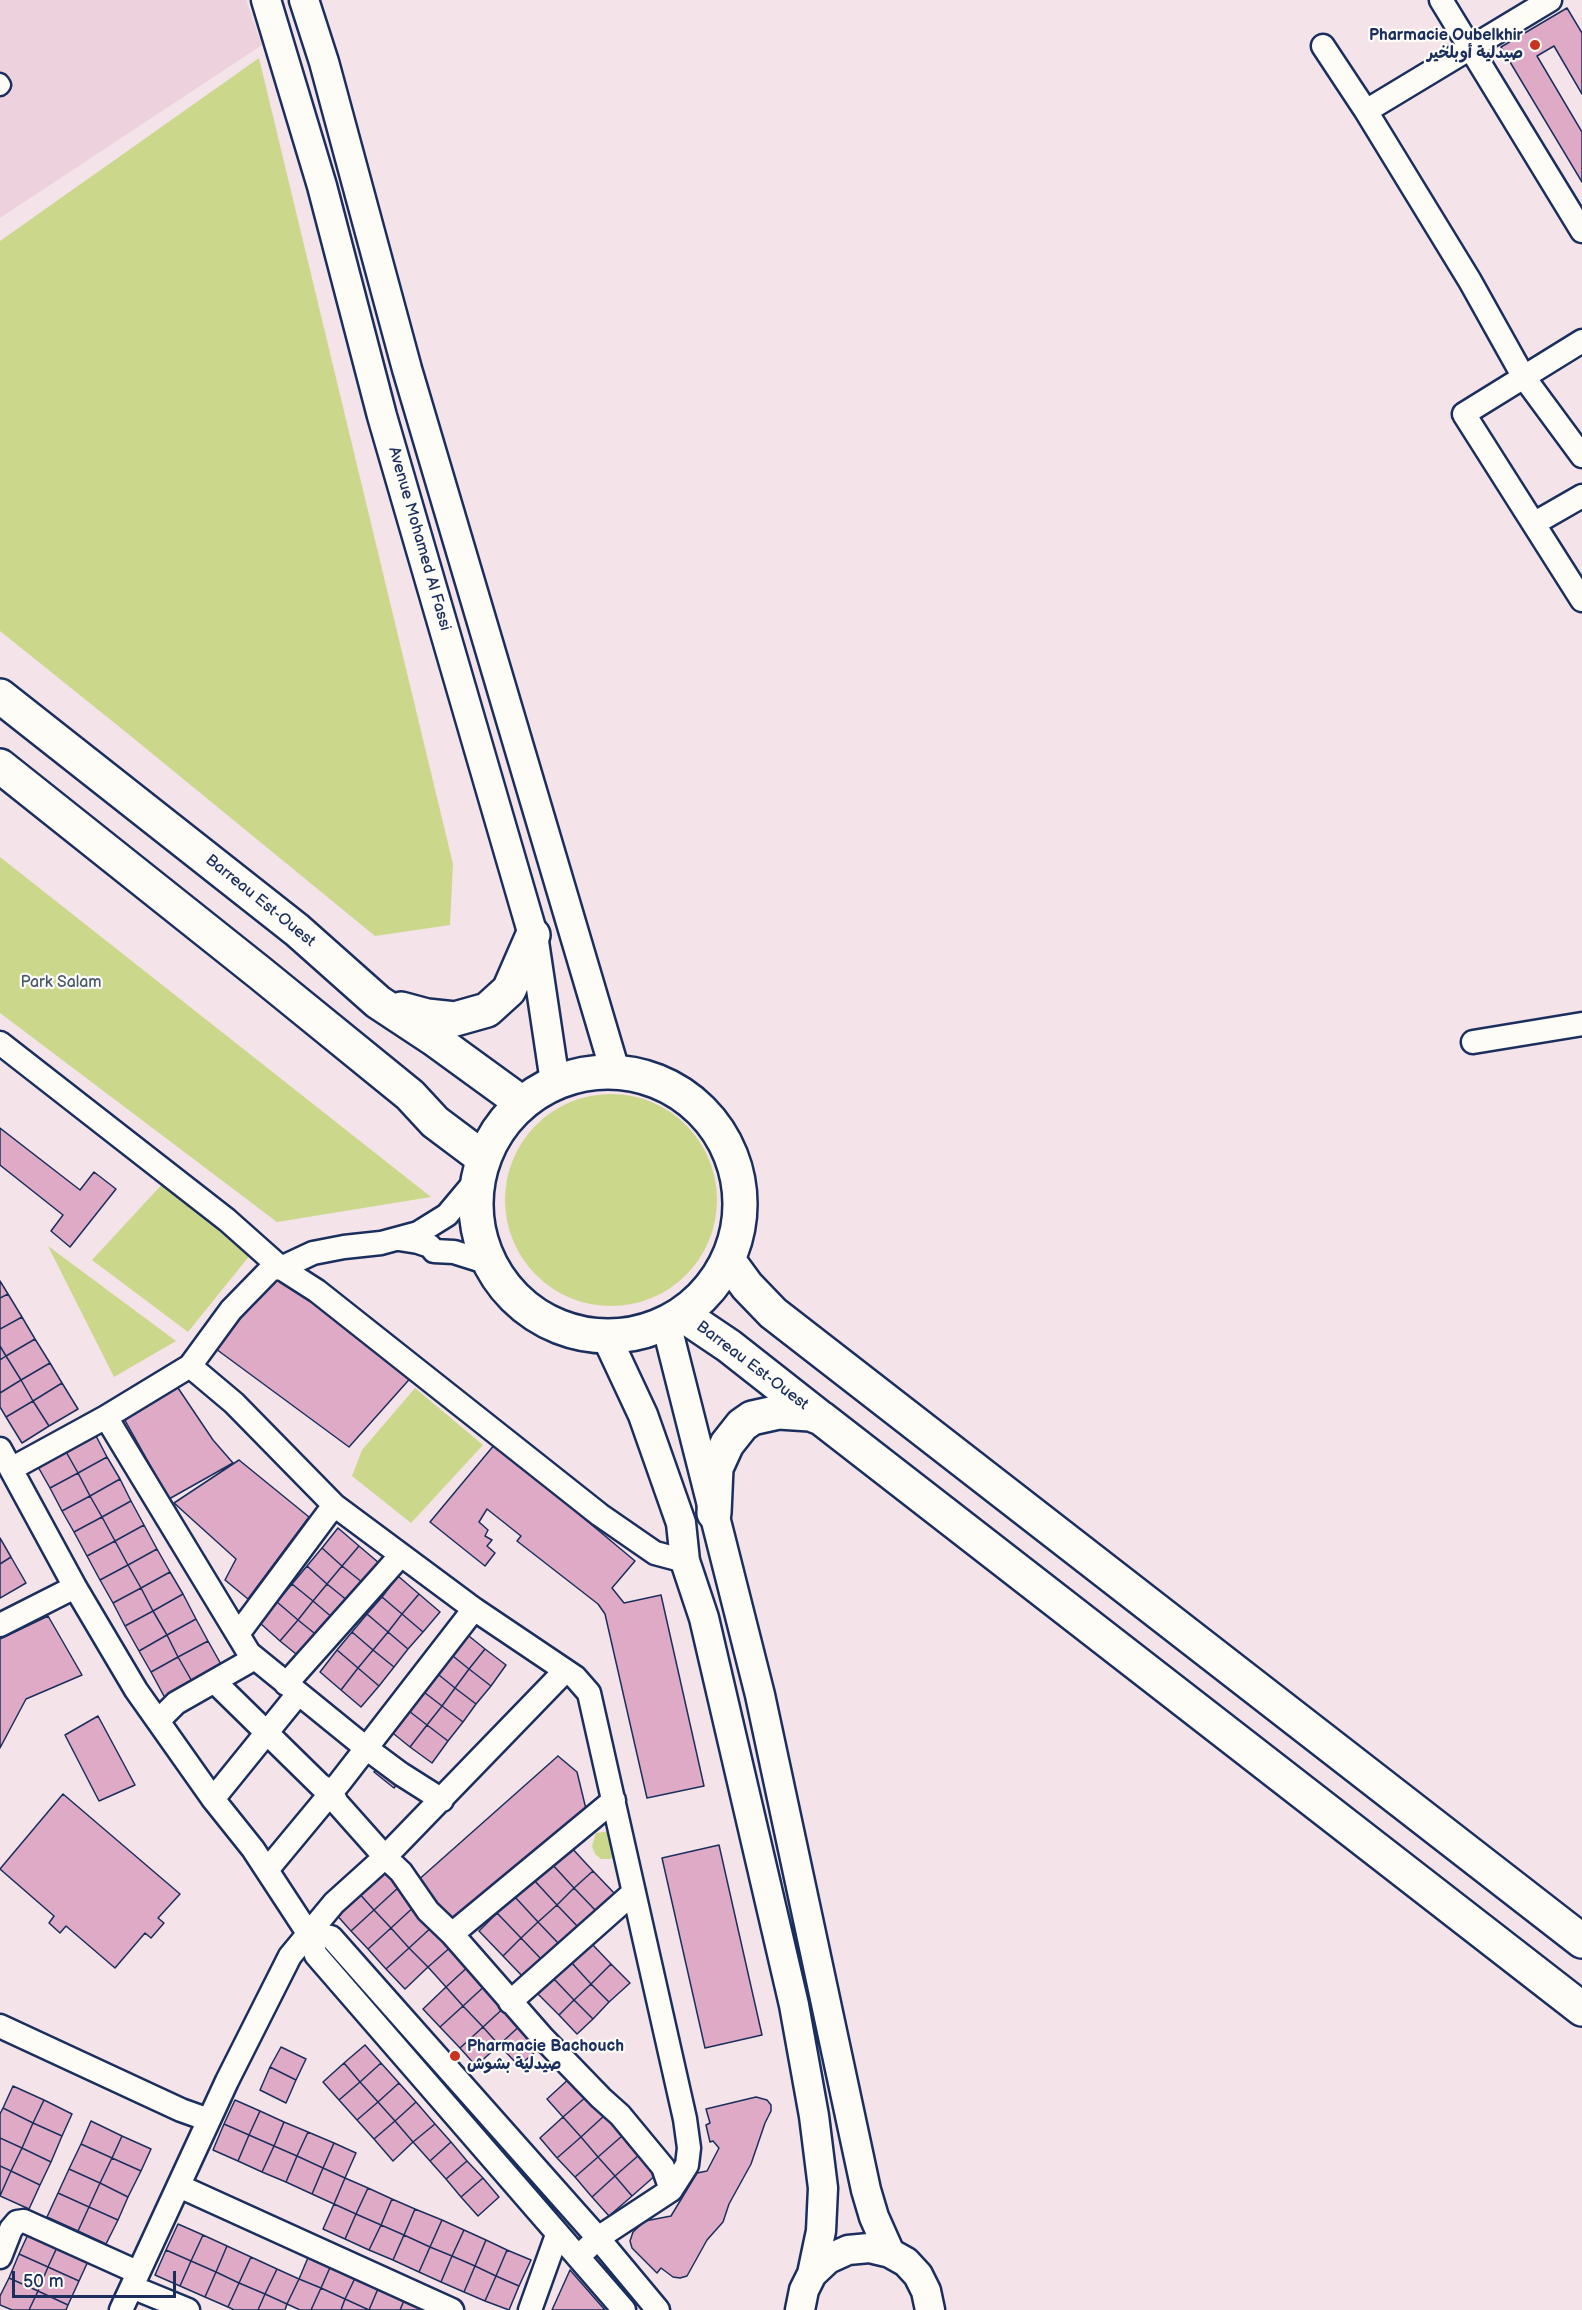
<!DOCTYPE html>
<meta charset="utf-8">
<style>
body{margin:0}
#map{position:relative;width:1582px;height:2310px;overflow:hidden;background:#f4e3e8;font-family:"Balsamiq Sans",sans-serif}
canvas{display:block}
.scale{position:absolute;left:12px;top:2271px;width:164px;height:27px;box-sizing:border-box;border:3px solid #1b2f5e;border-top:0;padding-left:8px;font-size:18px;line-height:21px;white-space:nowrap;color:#1b2f5e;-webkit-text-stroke:4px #fdfcf7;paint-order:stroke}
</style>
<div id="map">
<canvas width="1582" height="2310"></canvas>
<div class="scale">50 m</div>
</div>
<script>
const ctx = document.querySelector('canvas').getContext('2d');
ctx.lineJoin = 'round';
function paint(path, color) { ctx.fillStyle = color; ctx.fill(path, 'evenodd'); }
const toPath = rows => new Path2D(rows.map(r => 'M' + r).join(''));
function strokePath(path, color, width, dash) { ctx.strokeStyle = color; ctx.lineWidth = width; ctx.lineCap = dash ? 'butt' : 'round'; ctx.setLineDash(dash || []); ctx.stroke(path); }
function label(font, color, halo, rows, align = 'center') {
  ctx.font = font + ' "Balsamiq Sans","Playpen Sans Arabic",sans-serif'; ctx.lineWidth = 4.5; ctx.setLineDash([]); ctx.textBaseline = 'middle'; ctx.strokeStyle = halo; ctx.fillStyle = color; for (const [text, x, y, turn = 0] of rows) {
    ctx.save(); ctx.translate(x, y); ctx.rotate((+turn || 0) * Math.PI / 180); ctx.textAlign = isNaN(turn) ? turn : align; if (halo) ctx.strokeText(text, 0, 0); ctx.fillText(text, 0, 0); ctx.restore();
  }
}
paint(toPath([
 [0,0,246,0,262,45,0,218]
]), '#edd2de');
paint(toPath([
 [259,58,453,864,450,925,375,936,127,733,0,631,0,241],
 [0,857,431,1197,277,1222,0,1013],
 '505 1200a106 106 0 1 1 212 0a106 106 0 1 1-212 0Z',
 [166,1180,251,1254,188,1332,92,1260],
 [48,1246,176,1341,114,1377],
 [415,1388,483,1445,411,1523,352,1476,362,1450],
 [611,1831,619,1852,610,1859,601,1859,595,1854,592,1846,596,1833]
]), '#cbd88c');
const building = toPath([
 [1567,8,1582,33,1582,94,1554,46,1537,56,1582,132,1582,182,1501,47,1567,8],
 [0,1128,80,1190,94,1172,116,1189,70,1247,51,1231,63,1215,0,1165,0,1128],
 [279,1270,415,1373,349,1447,216,1349,279,1270],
 [0,1281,8,1294,0,1298,0,1281],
 [8,1294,22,1317,0,1329,0,1298,8,1294],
 [22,1317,35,1339,6,1356,0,1346,0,1329,22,1317],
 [35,1339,50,1363,21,1380,6,1356,35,1339],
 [0,1346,6,1356,0,1360,0,1346],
 [6,1356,21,1380,0,1393,0,1360,6,1356],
 [50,1363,62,1383,33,1401,21,1380,50,1363],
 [21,1380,33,1401,6,1417,0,1407,0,1393,21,1380],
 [174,1382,213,1440,233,1463,169,1499,122,1415,174,1382],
 [62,1383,78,1409,49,1426,33,1401,62,1383],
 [33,1401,49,1426,22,1443,6,1417,33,1401],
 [95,1434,107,1457,78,1473,65,1450,95,1434],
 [495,1444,635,1561,612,1588,624,1603,661,1595,704,1786,647,1798,605,1614,598,1604,517,1541,521,1536,487,1509,479,1522,488,1530,485,1536,492,1540,487,1546,495,1553,485,1566,430,1522,495,1444],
 [65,1450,78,1473,50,1488,37,1465,65,1450],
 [107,1457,120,1479,90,1496,78,1473,107,1457],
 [239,1460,309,1517,248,1599,225,1580,236,1559,174,1503,239,1460],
 [78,1473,90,1496,62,1511,50,1488,78,1473],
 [120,1479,131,1501,102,1517,90,1496,120,1479],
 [90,1496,102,1517,74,1532,62,1511,90,1496],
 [131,1501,144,1525,115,1541,102,1517,131,1501],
 [102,1517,115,1541,87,1556,74,1532,102,1517],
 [144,1525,157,1549,128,1565,115,1541,144,1525],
 [338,1528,359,1546,342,1566,322,1548,338,1528],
 [0,1538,11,1557,0,1564,0,1538],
 [115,1541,128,1565,100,1580,87,1556,115,1541],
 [359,1546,379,1563,363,1583,342,1566,359,1546],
 [322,1548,342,1566,327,1584,307,1566,322,1548],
 [157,1549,170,1572,141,1588,128,1565,157,1549],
 [11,1557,26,1583,0,1598,0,1564,11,1557],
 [128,1565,141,1588,113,1603,100,1580,128,1565],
 [307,1566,327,1584,313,1601,292,1584,307,1566],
 [342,1566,363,1583,348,1601,327,1584,342,1566],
 [170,1572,183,1594,153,1611,141,1588,170,1572],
 [398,1576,419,1594,402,1614,382,1597,398,1576],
 [292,1584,313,1601,298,1620,277,1602,292,1584],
 [327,1584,348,1601,334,1619,313,1601,327,1584],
 [141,1588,153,1611,125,1626,113,1603,141,1588],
 [183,1594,196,1619,167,1635,153,1611,183,1594],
 [419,1594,440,1612,423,1632,402,1614,419,1594],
 [382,1597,402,1614,388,1632,367,1614,382,1597],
 [313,1601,334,1619,319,1637,298,1620,313,1601],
 [277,1602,298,1620,280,1641,260,1623,277,1602],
 [153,1611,167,1635,139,1651,125,1626,153,1611],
 [367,1614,388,1632,373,1650,352,1632,367,1614],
 [402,1614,423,1632,408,1649,388,1632,402,1614],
 [48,1616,82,1675,26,1699,0,1748,0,1639,48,1616],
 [196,1619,208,1641,178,1657,167,1635,196,1619],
 [298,1620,319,1637,301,1658,280,1641,298,1620],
 [352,1632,373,1650,358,1668,337,1650,352,1632],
 [388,1632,408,1649,394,1667,373,1650,388,1632],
 [464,1632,485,1649,469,1669,448,1652,464,1632],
 [167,1635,178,1657,151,1672,139,1651,167,1635],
 [208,1641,222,1666,193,1683,178,1657,208,1641],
 [485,1649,506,1665,491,1686,469,1669,485,1649],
 [337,1650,358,1668,341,1690,320,1672,337,1650],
 [373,1650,394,1667,379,1686,358,1668,373,1650],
 [448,1652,469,1669,455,1688,434,1671,448,1652],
 [178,1657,193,1683,165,1698,151,1672,178,1657],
 [358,1668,379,1686,361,1707,341,1690,358,1668],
 [469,1669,491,1686,476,1704,455,1688,469,1669],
 [434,1671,455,1688,442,1706,420,1689,434,1671],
 [455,1688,476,1704,463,1722,442,1706,455,1688],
 [420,1689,442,1706,427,1725,405,1708,420,1689],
 [442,1706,463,1722,448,1741,427,1725,442,1706],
 [405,1708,427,1725,410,1747,389,1730,405,1708],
 [98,1716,135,1785,99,1801,65,1735,98,1716],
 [427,1725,448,1741,432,1763,410,1747,427,1725],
 [558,1756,577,1772,586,1809,457,1928,416,1882,558,1756],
 [381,1764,400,1780,394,1788,374,1772,381,1764],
 [63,1794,180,1894,158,1918,164,1923,151,1938,145,1933,115,1968,66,1926,60,1933,49,1923,54,1916,0,1869,63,1794],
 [569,1845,593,1871,574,1888,551,1863,569,1845],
 [719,1845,762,2035,705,2048,662,1858,719,1845],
 [551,1863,574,1888,557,1905,533,1879,551,1863],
 [382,1868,399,1887,374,1910,357,1891,382,1868],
 [593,1871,615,1894,596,1911,574,1888,593,1871],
 [533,1879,557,1905,538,1922,515,1897,533,1879],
 [399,1887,416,1905,391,1928,374,1910,399,1887],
 [574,1888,596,1911,579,1928,557,1905,574,1888],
 [357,1891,374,1910,351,1931,334,1912,357,1891],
 [515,1897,538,1922,521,1938,497,1913,515,1897],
 [416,1905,434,1925,409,1948,391,1928,416,1905],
 [557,1905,579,1928,560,1945,538,1922,557,1905],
 [374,1910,391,1928,368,1949,351,1931,374,1910],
 [497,1913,521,1938,503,1956,479,1931,497,1913],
 [538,1922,560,1945,543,1961,521,1938,538,1922],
 [434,1925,453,1945,428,1967,409,1948,434,1925],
 [391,1928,409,1948,386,1969,368,1949,391,1928],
 [521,1938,543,1961,525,1979,503,1956,521,1938],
 [591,1943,611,1964,591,1984,571,1962,591,1943],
 [453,1945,471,1964,446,1987,428,1967,453,1945],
 [409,1948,428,1967,405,1989,386,1969,409,1948],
 [571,1962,591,1984,574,2000,554,1979,571,1962],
 [471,1964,488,1983,463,2006,446,1987,471,1964],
 [611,1964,630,1983,609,2002,591,1984,611,1964],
 [554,1979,574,2000,559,2015,538,1994,554,1979],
 [488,1983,508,2004,483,2027,463,2006,488,1983],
 [591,1984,609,2002,593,2019,574,2000,591,1984],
 [446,1987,463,2006,440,2027,423,2009,446,1987],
 [574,2000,593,2019,577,2034,559,2015,574,2000],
 [508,2004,524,2022,499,2045,483,2027,508,2004],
 [463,2006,483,2027,460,2048,440,2027,463,2006],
 [524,2022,544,2044,519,2066,499,2045,524,2022],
 [483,2027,499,2045,476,2066,460,2048,483,2027],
 [365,2045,381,2063,360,2082,344,2063,365,2045],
 [281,2047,306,2059,296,2080,270,2067,281,2047],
 [344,2063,360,2082,339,2100,323,2082,344,2063],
 [381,2063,399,2083,378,2102,360,2082,381,2063],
 [270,2067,296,2080,286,2103,260,2090,270,2067],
 [571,2077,587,2096,563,2117,547,2099,571,2077],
 [360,2082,378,2102,357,2120,339,2100,360,2082],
 [399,2083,416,2102,395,2121,378,2102,399,2083],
 [13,2086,44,2100,33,2123,3,2108,13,2086],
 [587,2096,605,2115,581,2137,563,2117,587,2096],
 [756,2097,767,2100,771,2105,771,2111,765,2123,751,2164,729,2204,723,2222,707,2240,687,2276,680,2278,673,2277,661,2268,657,2273,632,2248,630,2241,633,2232,645,2221,671,2216,697,2173,707,2171,719,2148,713,2141,710,2142,706,2125,710,2123,706,2109,756,2097],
 [44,2100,72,2114,62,2136,33,2123,44,2100],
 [235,2100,260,2111,249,2135,224,2124,235,2100],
 [378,2102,395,2121,374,2139,357,2120,378,2102],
 [416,2102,435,2124,413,2142,395,2121,416,2102],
 [3,2108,33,2123,22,2148,0,2138,0,2114,3,2108],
 [260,2111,284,2122,274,2146,249,2135,260,2111],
 [605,2115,622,2136,598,2157,581,2137,605,2115],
 [563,2117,581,2137,557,2158,540,2138,563,2117],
 [91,2121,122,2136,112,2158,81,2144,91,2121],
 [395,2121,413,2142,393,2161,374,2139,395,2121],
 [284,2122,308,2132,297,2156,274,2146,284,2122],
 [33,2123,62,2136,51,2162,22,2148,33,2123],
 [224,2124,249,2135,238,2161,213,2150,224,2124],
 [435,2124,451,2142,430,2161,413,2142,435,2124],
 [308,2132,334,2143,323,2168,297,2156,308,2132],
 [249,2135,274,2146,262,2172,238,2161,249,2135],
 [122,2136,151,2149,141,2171,112,2158,122,2136],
 [622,2136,639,2155,615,2176,598,2157,622,2136],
 [581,2137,598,2157,575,2177,557,2158,581,2137],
 [0,2138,22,2148,11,2171,0,2166,0,2138],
 [451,2142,467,2161,446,2179,430,2161,451,2142],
 [334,2143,356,2153,345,2178,323,2168,334,2143],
 [81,2144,112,2158,100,2183,69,2169,81,2144],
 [274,2146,297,2156,286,2182,262,2172,274,2146],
 [22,2148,51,2162,40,2185,11,2171,22,2148],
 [639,2155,657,2174,632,2196,615,2176,639,2155],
 [297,2156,323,2168,312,2194,286,2182,297,2156],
 [598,2157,615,2176,592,2197,575,2177,598,2157],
 [112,2158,141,2171,128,2197,100,2183,112,2158],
 [467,2161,483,2178,461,2197,446,2179,467,2161],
 [0,2166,11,2171,0,2196,0,2166],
 [323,2168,345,2178,334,2204,312,2194,323,2168],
 [69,2169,100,2183,89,2207,58,2193,69,2169],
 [11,2171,40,2185,29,2209,0,2196,11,2171],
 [615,2176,632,2196,609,2216,592,2197,615,2176],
 [345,2178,368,2188,356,2214,334,2204,345,2178],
 [483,2178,499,2197,478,2216,461,2197,483,2178],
 [100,2183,128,2197,118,2220,89,2207,100,2183],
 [368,2188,392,2199,381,2225,356,2214,368,2188],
 [58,2193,89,2207,78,2231,47,2217,58,2193],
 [392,2199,415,2209,404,2235,381,2225,392,2199],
 [334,2204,356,2214,345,2239,323,2229,334,2204],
 [89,2207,118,2220,106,2244,78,2231,89,2207],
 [415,2209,442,2220,430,2247,404,2235,415,2209],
 [356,2214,381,2225,369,2250,345,2239,356,2214],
 [442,2220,464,2230,452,2256,430,2247,442,2220],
 [178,2224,203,2235,191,2261,166,2250,178,2224],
 [381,2225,404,2235,393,2260,369,2250,381,2225],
 [30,2230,59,2243,48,2267,19,2254,30,2230],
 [464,2230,486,2240,475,2266,452,2256,464,2230],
 [203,2235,227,2246,216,2272,191,2261,203,2235],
 [404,2235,430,2247,419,2272,393,2260,404,2235],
 [486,2240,507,2250,496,2276,475,2266,486,2240],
 [59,2243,90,2257,79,2281,48,2267,59,2243],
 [227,2246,251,2257,239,2283,216,2272,227,2246],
 [430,2247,452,2256,441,2282,419,2272,430,2247],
 [166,2250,191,2261,180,2286,155,2275,166,2250],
 [507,2250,531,2260,519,2286,496,2276,507,2250],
 [310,2253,332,2263,321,2288,299,2279,310,2253],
 [19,2254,48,2267,38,2291,9,2278,19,2254],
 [452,2256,475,2266,464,2292,441,2282,452,2256],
 [251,2257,277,2269,265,2294,239,2283,251,2257],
 [191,2261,216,2272,205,2297,180,2286,191,2261],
 [332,2263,357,2274,345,2299,321,2288,332,2263],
 [475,2266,496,2276,485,2301,464,2292,475,2266],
 [48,2267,79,2281,68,2305,38,2291,48,2267],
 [277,2269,299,2279,287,2304,265,2294,277,2269],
 [570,2270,605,2310,552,2310,570,2270],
 [216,2272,239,2283,228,2307,205,2297,216,2272],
 [357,2274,380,2284,369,2310,345,2299,357,2274],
 [496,2276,519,2286,509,2310,485,2301,496,2276],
 [9,2278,38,2291,29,2310,12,2310,0,2305,0,2296,9,2278],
 [299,2279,321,2288,311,2310,300,2310,287,2304,299,2279],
 [239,2283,265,2294,258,2310,234,2310,228,2307,239,2283],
 [380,2284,406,2296,400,2310,369,2310,380,2284],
 [321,2288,345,2299,341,2310,311,2310,321,2288],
 [38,2291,68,2305,66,2310,29,2310,38,2291],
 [265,2294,287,2304,285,2310,258,2310,265,2294],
 [406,2296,426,2310,400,2310,406,2296],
 [345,2299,369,2310,341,2310,345,2299]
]);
paint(building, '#deaac5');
strokePath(building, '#1b2f5e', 1.5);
const pedestrian = toPath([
 [0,82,2,85,0,87]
]);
const minor = toPath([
 [1441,0,1582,231],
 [1323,46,1366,111,1470,281,1523,376,1582,456],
 [1366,111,1550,0],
 [1582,341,1464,414,1582,600],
 [1535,523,1582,496],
 [1473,1042,1582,1024],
 [0,1043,227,1220,281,1268,317,1291,600,1515,655,1553,685,1561],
 [399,1239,418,1242,430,1246,434,1251,454,1252,489,1263],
 [190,1366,234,1403,334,1505,474,1609,575,1677,589,1693,685,2119,689,2148,687,2165,671,2190,598,2238,578,2257],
 [106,1417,249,1653,366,1748,401,1774,442,1800],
 [0,1449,75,1587,136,1690,213,1799,253,1849,308,1933,316,1955,624,2310],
 [11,1469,106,1417,190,1366,231,1310,271,1269,281,1268,313,1253,344,1247,381,1243,418,1233,447,1215,478,1178],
 [0,1625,75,1587],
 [238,1634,334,1505],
 [215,1682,320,1785,332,1793,337,1803,385,1857,401,1872,428,1911,452,1934,543,2038,601,2098,620,2115,663,2167,671,2190],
 [286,1684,401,1555],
 [159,1720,176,1703,255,1658],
 [213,1799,298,1694],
 [267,1870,340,1782,474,1609],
 [308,1933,331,1937,598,2238,658,2310],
 [452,1934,614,1800],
 [510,2002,634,1892],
 [0,2026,181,2110,209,2120],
 [179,2186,452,2310],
 [0,2257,11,2229,17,2222,24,2221,137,2272],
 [132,2287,188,2310],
 [121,2310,227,2081,290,1956,334,1903,385,1857,565,1671],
 [530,2310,557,2235]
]);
const tertiary = toPath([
 [266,0,322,186,382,416,533,935,555,1082],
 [304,0,324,62,407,369,615,1071],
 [666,1323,760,1695,866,2190,874,2217,890,2253],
 [606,1336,643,1415,681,1523,685,1561,704,1618,794,2005,814,2116,823,2188,821,2231,812,2274,804,2290,800,2310],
 [812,2274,828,2259,848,2250,869,2248,890,2253,906,2262,918,2275,926,2291,930,2310]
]);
const primary = toPath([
 [0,696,297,930,378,1002,434,1039,522,1103],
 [0,766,260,973,410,1095,435,1122,483,1158],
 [401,1009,427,1016,455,1019,487,1010,509,990,533,935],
 '476 1204a132 132 0 1 1 264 0a132 132 0 1 1-264 0Z',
 [728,1260,747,1286,773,1313,1582,1941],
 [683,1315,729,1346,818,1416],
 [714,1513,716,1468,727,1444,742,1425,752,1418,779,1412,810,1414,821,1418,1582,2009]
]);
strokePath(pedestrian, '#1b2f5e', 21);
strokePath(minor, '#1b2f5e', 27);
strokePath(tertiary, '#1b2f5e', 33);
strokePath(primary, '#1b2f5e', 38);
strokePath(pedestrian, '#fdfcf7', 16);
strokePath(minor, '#fdfcf7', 22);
strokePath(tertiary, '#fdfcf7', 28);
strokePath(primary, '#fdfcf7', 33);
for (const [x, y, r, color] of [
 [1535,45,6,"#c8321e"],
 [455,2056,6,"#c8321e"]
]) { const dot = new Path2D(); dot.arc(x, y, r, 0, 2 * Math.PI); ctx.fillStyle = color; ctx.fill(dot); strokePath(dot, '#fdfcf7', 2); }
label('bold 16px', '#1b2f5e', '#fdfcf7', [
 ["Pharmacie Oubelkhir",1523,36],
 ["صيدلية أوبلخير",1523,54],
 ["Pharmacie Bachouch",467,2047,"left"],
 ["صيدلية بشوش",467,2065,"left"]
], 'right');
label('16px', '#1b2f5e', '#fdfcf7', [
 ["Avenue Mohamed Al Fassi",419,539,74],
 ["Barreau Est-Ouest",260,901,39],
 ["Barreau Est-Ouest",752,1366,37]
]);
label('16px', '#47596a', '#fdfcf7', [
 ["Park Salam",61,983]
]);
</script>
